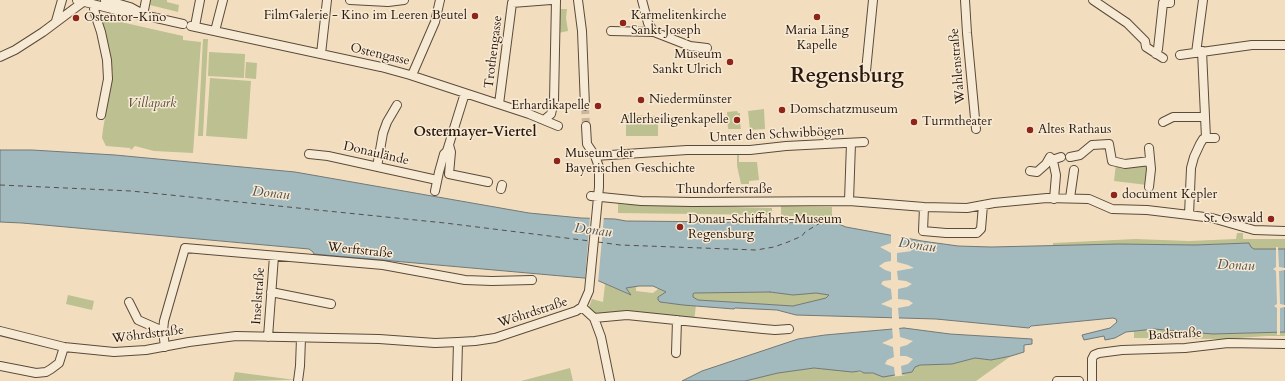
<!DOCTYPE html>
<meta charset="utf-8">
<style>
body{margin:0}
canvas{display:block;background:#f2debf}
</style>
<canvas width="1285" height="381"></canvas>
<script>
const ctx = document.querySelector('canvas').getContext('2d');
ctx.lineJoin = 'round';
function paint(path, color) { ctx.fillStyle = color; ctx.fill(path, 'evenodd'); }
const toPath = rows => new Path2D(rows.map(r => 'M' + r).join(''));
function strokePath(path, color, width, dash) { ctx.strokeStyle = color; ctx.lineWidth = width; ctx.lineCap = dash ? 'butt' : 'round'; ctx.setLineDash(dash || []); ctx.stroke(path); }
function label(font, color, halo, rows, align = 'center') {
  ctx.font = font + ' Cardo,serif'; ctx.lineWidth = 3; ctx.setLineDash([]); ctx.textBaseline = 'middle'; ctx.strokeStyle = halo; ctx.fillStyle = color; for (const [text, x, y, turn = 0] of rows) {
    ctx.save(); ctx.translate(x, y); ctx.rotate((+turn || 0) * Math.PI / 180); ctx.textAlign = isNaN(turn) ? turn : align; if (halo) ctx.strokeText(text, 0, 0); ctx.fillText(text, 0, 0); ctx.restore();
  }
}
paint(toPath([
 [151,0,167,0,167,2,179,5,178,12,150,5],
 [558,9,567,9,566,18,568,31,558,33],
 [103,18,183,36,183,40,201,42,193,153,154,151,135,146,131,150,130,148,106,146,102,138,103,129,113,74,101,21],
 [203,39,208,39,203,136,198,136],
 [209,52,245,54,244,78,208,76],
 [246,62,257,63,256,79,245,78],
 [210,78,251,81,247,139,206,136],
 [764,109,765,129,750,130,748,111],
 [737,111,738,113,740,113,740,118,737,117,734,121,737,124,740,123,741,129,728,129,727,112],
 [626,115,658,116,658,136,626,136],
 [737,155,739,155,739,162,757,162,759,180,749,181,749,184,741,184,737,166],
 [1148,163,1147,185,1114,181,1116,164],
 [618,204,772,208,772,215,618,213],
 [781,206,832,207,832,216,781,216],
 [1237,233,1243,233,1243,239,1285,239,1285,249,1254,249,1251,247,1249,243,1195,245,1119,244,1053,246,1053,243,1135,239,1189,241,1236,239],
 [605,284,630,295,625,288,632,286,636,287,636,291,653,293,658,289,666,292,658,297,665,303,696,305,694,322,627,315,601,319,587,312,592,299,603,302],
 [770,292,793,295,816,293,830,295,826,298,793,306,698,300,693,297,693,294,694,293],
 [68,295,94,301,92,310,66,304],
 [1154,329,1213,334,1285,332,1285,336,1267,336,1225,339,1134,338,1134,331],
 [1011,356,976,381,745,381,778,373,814,368,879,374,915,367,920,365,952,364,975,358,991,360],
 [570,368,573,381,521,381],
 [235,372,295,380,233,381]
]), '#bdc090');
const water = toPath([
 [0,150,32,150,115,155,295,172,529,213,581,218,615,219,626,221,836,223,846,227,922,241,958,246,991,247,1119,244,1195,245,1249,243,1251,247,1254,249,1285,249,1285,332,1213,334,1154,329,1126,332,1115,338,1105,340,1104,336,1084,340,1082,335,1110,328,1117,322,1116,319,1113,318,1031,326,1029,328,936,319,796,315,777,310,735,308,734,309,683,305,660,302,658,300,658,297,666,292,653,286,639,286,626,288,631,295,599,281,584,278,314,254,313,252,309,249,22,223,0,222,0,150],
 [770,292,793,295,816,293,829,295,826,298,793,306,698,300,693,297,693,294,694,293,770,292],
 [904,328,950,334,1032,339,1032,344,1024,345,1024,352,1011,356,991,360,975,358,952,364,920,365,915,367,912,372,883,377,873,373,864,373,860,371,852,372,814,368,778,373,745,381,682,381,702,371,798,339,825,335,904,328]
]);
paint(water, '#a2b9be');
strokePath(water, '#727977', 1);
paint(toPath([
 [590,216,604,216,598,283,585,280],
 [891,233,903,236,899,245,905,246,912,251,897,253,897,262,908,265,914,268,897,271,898,280,906,281,912,284,907,287,898,289,898,299,908,300,913,303,909,306,898,308,899,319,900,320,891,320,892,319,892,308,881,304,892,299,891,289,886,287,881,284,883,281,891,280,891,272,885,270,879,266,885,262,891,261,891,253,880,247,891,243],
 [1276,247,1278,247,1279,267,1285,268,1285,270,1279,271,1280,304,1285,305,1285,307,1280,308,1280,335,1277,335,1277,308,1274,306,1277,304,1276,271,1273,269,1276,267],
 [892,327,899,327,900,337,913,341,907,345,900,347,900,356,906,356,913,359,908,364,901,366,902,375,907,375,891,377,895,376,894,367,885,364,887,360,894,357,893,347,882,343,893,338]
]), '#f2debf');
strokePath(toPath([
 [0,185,131,191,445,223,590,241],
 [598,242,620,245,756,250,774,247,788,242,802,236,805,232,820,223]
]), '#54504b', 1, [5, 4]);
strokePath(toPath([
 [585,106,586,126]
]), '#cab69b', 8, [8, 4]);
const minor = toPath([
 [77,0,128,13,143,15,183,24],
 [105,0,130,7,141,13],
 [350,0,388,2,404,0],
 [578,0,582,31,585,106],
 [642,0,648,23,654,32,690,46,707,48],
 [965,0,967,33,976,129],
 [1093,0,1127,23,1145,41,1146,47,1163,58],
 [96,5,94,9,96,17,101,32,107,60,108,79,101,115],
 [143,15,146,0],
 [56,21,62,0],
 [191,26,381,67,410,75,529,114,558,126],
 [195,26,200,0],
 [215,31,223,0],
 [611,31,654,32],
 [1202,51,1206,138],
 [1196,53,1203,0],
 [321,54,327,0],
 [1156,54,1158,49,1163,3,1170,3,1170,0],
 [1180,55,1252,45,1285,45],
 [0,57,15,50,43,32,83,2],
 [866,71,873,0],
 [412,75,435,22,440,0],
 [499,104,512,3,551,0],
 [544,120,551,114,554,101,556,0],
 [1163,122,1173,117,1205,117],
 [1206,138,1215,138],
 [449,145,451,152,449,174,488,182],
 [309,154,328,156,437,180],
 [595,156,687,150,750,150,786,146,864,142],
 [1070,157,1080,155,1092,145,1109,144,1112,161,1125,164,1150,161],
 [377,167,383,133,387,122,397,105],
 [1030,171,1037,172,1046,164,1050,157],
 [1149,187,1151,169,1149,148],
 [501,189,502,185],
 [435,191,439,172,444,154,447,151,465,93],
 [591,196,641,201,692,202,849,201,924,207,967,208,994,203,1047,198,1089,199,1112,209,1147,210,1189,215,1212,218,1254,230,1285,231],
 [1070,198,1074,170],
 [1054,199,1056,175,1053,161,1055,159,1061,157],
 [849,201,851,143],
 [924,207,923,231,946,233,977,233,981,229,983,205],
 [1189,215,1191,168,1194,157,1200,144,1203,139,1206,138],
 [271,292,331,304],
 [129,302,138,320,163,331],
 [582,307,594,318,627,315,763,329,775,330,789,329],
 [594,318,601,337,610,381],
 [0,331,64,347,114,352,146,350,189,342,236,336,379,339,435,343,458,342,475,341,495,338,576,311,582,307,589,291,599,187,599,167,595,156,587,144,586,126],
 [268,337,274,256],
 [165,347,163,331,164,321,185,248,383,265,465,280,492,281,532,280],
 [676,353,677,320],
 [0,366,36,373,46,372,51,369,59,363,64,347],
 [298,381,300,366,301,338],
 [457,381,458,342],
 [1057,381,1079,381],
 [1092,381,1092,359,1094,355,1099,353,1122,350,1185,348,1228,343,1285,344]
]);
strokePath(minor, '#5c4a3a', 10);
strokePath(minor, '#f7ead5', 8);
for (const [x, y, r, color] of [
 [475,16,4,"#8f2418"],
 [817,17,4,"#8f2418"],
 [76,18,4,"#8f2418"],
 [623,23,4,"#8f2418"],
 [730,62,4,"#8f2418"],
 [641,100,4,"#8f2418"],
 [598,106,4,"#8f2418"],
 [782,110,4,"#8f2418"],
 [737,120,4,"#8f2418"],
 [914,122,4,"#8f2418"],
 [1030,130,4,"#8f2418"],
 [557,161,4,"#8f2418"],
 [1114,195,4,"#8f2418"],
 [1271,219,4,"#8f2418"],
 [680,227,4,"#8f2418"]
]) { const dot = new Path2D(); dot.arc(x, y, r, 0, 2 * Math.PI); ctx.fillStyle = color; ctx.fill(dot); strokePath(dot, '#f7ead5', 1.5); }
label('13px', '#2a180d', '#f7ead5', [
 ["FilmGalerie - Kino im Leeren Beutel",467,16,"right"],
 ["Karmelitenkirche",631,16],
 ["Sankt Joseph",631,31],
 ["Ostentor-Kino",84,18],
 ["Maria Läng",817,31,"center"],
 ["Kapelle",817,46,"center"],
 ["Museum",722,55,"right"],
 ["Sankt Ulrich",722,70,"right"],
 ["Niedermünster",649,100],
 ["Erhardikapelle",590,106,"right"],
 ["Domschatzmuseum",790,110],
 ["Allerheiligenkapelle",729,120,"right"],
 ["Turmtheater",922,122],
 ["Altes Rathaus",1038,130],
 ["Museum der",565,154],
 ["Bayerischen Geschichte",565,169],
 ["document Kepler",1122,195],
 ["St. Oswald",1263,219,"right"],
 ["Donau-Schiffahrts-Museum",688,220],
 ["Regensburg",688,235]
], 'left');
label('13px', '#2a180d', '#f7ead5', [
 ["Trothengasse",494,52,-83],
 ["Ostengasse",380,55,13],
 ["Wahlenstraße",958,66,-95],
 ["Unter den Schwibbögen",777,135,-3],
 ["Donaulände",376,154,13],
 ["Thundorferstraße",724,190],
 ["Werftstraße",360,251,6],
 ["Inselstraße",259,296,-86],
 ["Wöhrdstraße",533,313,-18],
 ["Wöhrdstraße",148,335,-7],
 ["Badstraße",1175,335,-3]
]);
label('italic 13px', '#564a34', '#f7ead5', [
 ["Villapark",152,104]
]);
label('bold 14px', '#2a180d', '#f7ead5', [
 ["Ostermayer-Viertel",475,133]
]);
label('italic 14px', '#54504b', '#f7ead5', [
 ["Donau",271,194,6],
 ["Donau",593,231,7],
 ["Donau",917,246,8],
 ["Donau",1236,266,2]
]);
label('bold 21px', '#2a180d', '#f7ead5', [
 ["Regensburg",847,77]
]);
</script>
